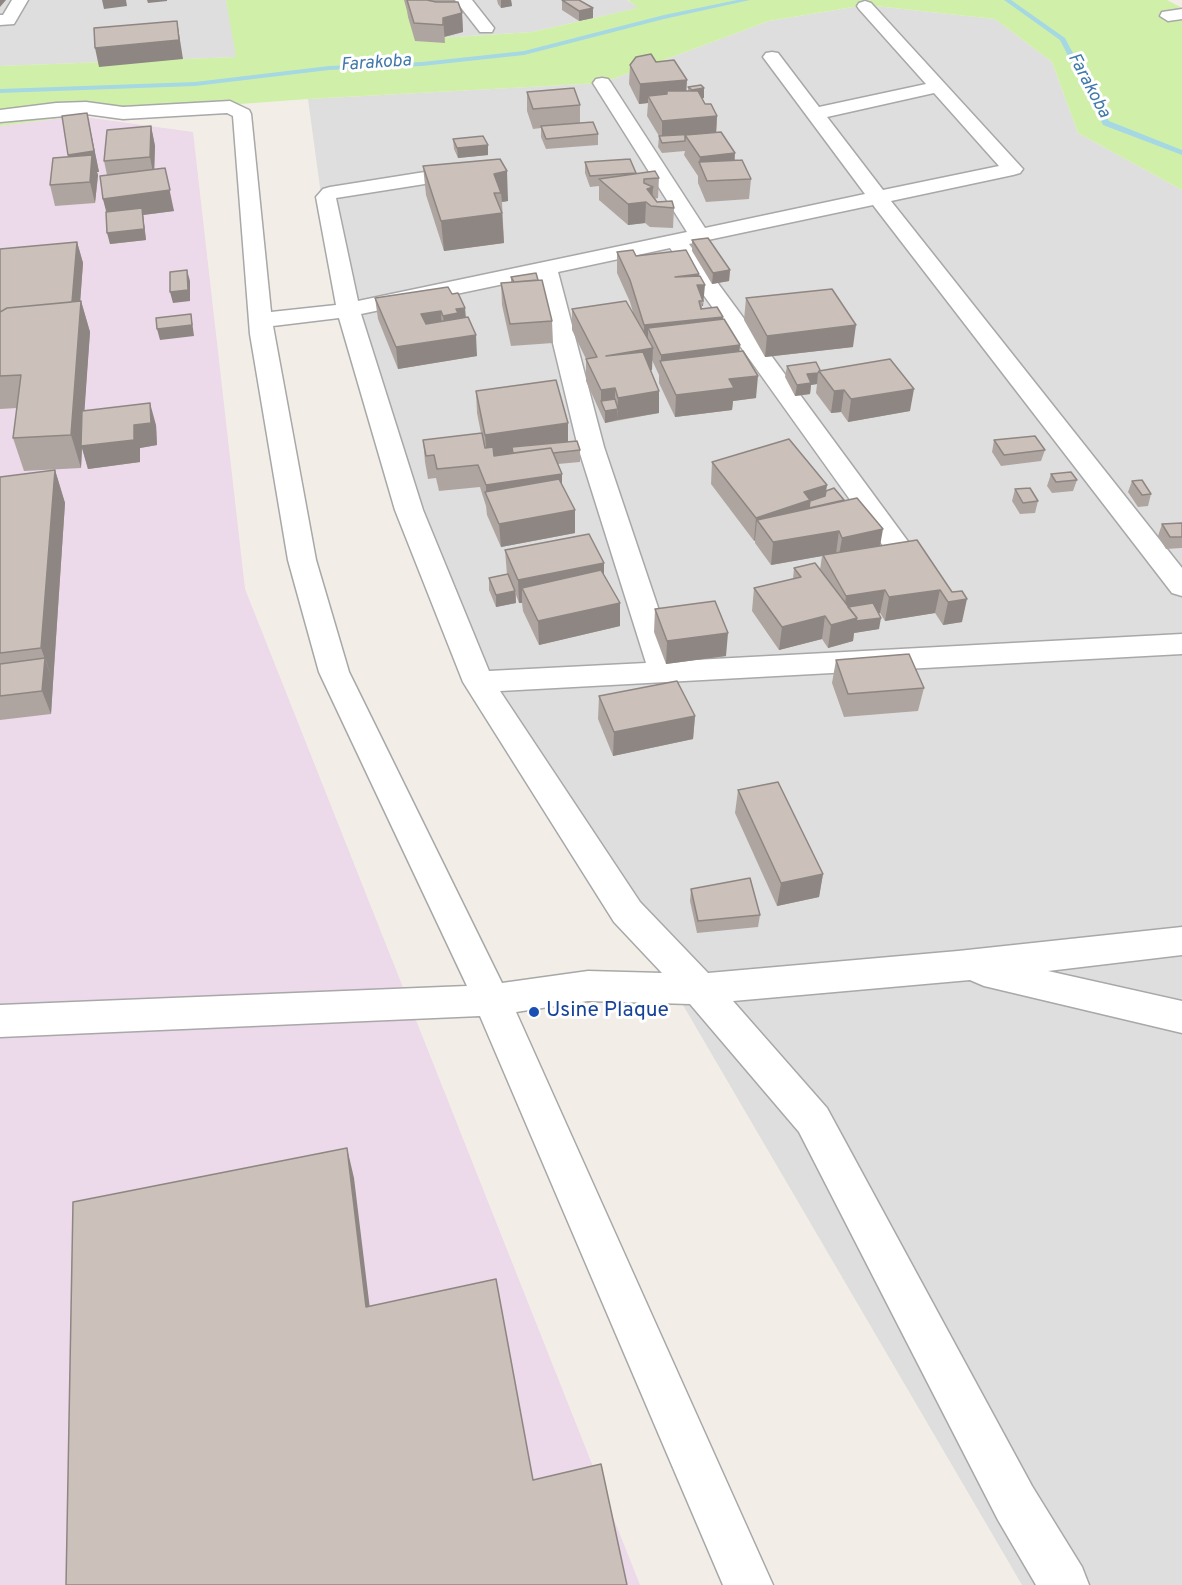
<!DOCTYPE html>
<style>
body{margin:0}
canvas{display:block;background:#f2eee7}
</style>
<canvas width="1182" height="1585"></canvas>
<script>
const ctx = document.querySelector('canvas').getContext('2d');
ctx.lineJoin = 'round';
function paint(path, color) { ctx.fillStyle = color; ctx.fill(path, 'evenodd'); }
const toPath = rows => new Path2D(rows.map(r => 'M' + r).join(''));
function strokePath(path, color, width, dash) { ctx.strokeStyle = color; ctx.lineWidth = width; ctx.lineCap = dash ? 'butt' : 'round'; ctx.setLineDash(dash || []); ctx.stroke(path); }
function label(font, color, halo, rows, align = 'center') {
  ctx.font = font + ' Overpass,sans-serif'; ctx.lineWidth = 6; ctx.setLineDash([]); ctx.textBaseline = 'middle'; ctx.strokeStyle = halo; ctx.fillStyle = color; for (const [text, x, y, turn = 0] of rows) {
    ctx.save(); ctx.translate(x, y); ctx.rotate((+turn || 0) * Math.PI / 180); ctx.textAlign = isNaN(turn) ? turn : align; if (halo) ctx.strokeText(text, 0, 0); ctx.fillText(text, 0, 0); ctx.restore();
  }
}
paint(toPath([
 [0,0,226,0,237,57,0,66],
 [412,0,627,0,639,8,532,32,422,39],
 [866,5,995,19,1052,62,1078,133,1182,190,1182,1585,1022,1585,469,639,332,276,308,99,602,83,769,21]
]), '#dfdede');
paint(toPath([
 [77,116,193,132,245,589,640,1585,0,1585,0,126]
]), '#ecd9e9');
paint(toPath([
 [226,0,412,0,423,39,532,32,638,8,628,0,1167,0,1182,8,1182,190,1078,133,1052,62,995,19,866,5,769,21,602,83,308,99,77,116,0,126,0,66,236,57]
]), '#d0f0aa');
paint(toPath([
 [737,0,750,0,664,19,524,55,422,66,329,70,195,86,0,93,0,89,195,82,329,66,422,62,524,51,664,15,737,0],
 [1004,0,1011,0,1065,38,1109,121,1182,150,1182,155,1103,125,1060,40,1004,0]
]), '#a5d8e3');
const street = toPath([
 [12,0,28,0,14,24,0,25,0,15,3,15,12,0],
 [455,0,472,0,494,28,492,32,480,32,455,0],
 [865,1,871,3,1023,169,1020,173,1013,175,891,201,1182,568,1182,596,1172,593,873,205,689,244,915,551,911,557,901,560,891,557,670,248,558,272,604,447,676,661,1182,634,1182,654,500,691,640,902,708,973,958,951,1182,927,1182,955,1048,971,1182,1001,1182,1033,984,986,970,980,733,1001,827,1108,1032,1486,1082,1567,1089,1585,1036,1585,998,1520,799,1132,690,1004,588,1001,516,1012,773,1585,723,1585,480,1016,0,1037,0,1005,467,986,319,672,288,560,250,334,233,116,227,113,123,119,86,114,0,122,0,110,56,103,86,102,123,107,230,101,249,110,251,114,271,312,336,305,316,197,323,189,330,187,469,165,476,167,479,171,476,175,469,177,336,198,358,301,687,232,593,83,596,79,602,78,608,79,611,83,705,228,865,194,763,57,766,53,772,52,778,53,819,107,926,84,859,9,857,6,859,3,865,1],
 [934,93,999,166,883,190,827,117,934,93],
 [537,277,578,447,646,663,489,671,423,510,361,314,537,277],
 [339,318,395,510,463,682,614,922,662,973,588,971,502,983,349,672,316,560,273,326,339,318],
 [1182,9,1182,19,1168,21,1160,16,1162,12,1182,9]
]);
strokePath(street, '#a8a8a8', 3);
paint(street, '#fff');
paint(toPath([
 [404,0,454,0,454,2,462,13,463,32,444,37,445,43,415,41,408,17,407,11],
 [497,0,511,0,512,6,501,8,498,4],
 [562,0,593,18,579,21,562,10],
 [656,62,687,91,688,91,688,87,704,98,702,98,705,104,717,116,716,132,735,160,751,179,749,199,706,202,698,183,698,176,684,155,685,151,662,153,658,147,659,136,647,116,648,103,639,104,629,84,630,65],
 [527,92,580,105,580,123,598,134,598,145,546,149,541,137,541,128,533,129,527,111],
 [151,126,155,146,154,169,174,211,143,215,146,240,110,244,107,212,103,199,107,175,104,161],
 [91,133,99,172,97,172,98,175,95,203,55,206,50,185],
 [453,139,488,155,458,158,454,149],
 [500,159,508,201,502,202,504,243,444,251,426,195,423,166],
 [585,162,636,173,636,174,659,178,658,198,654,199,657,202,674,208,673,228,650,227,645,223,628,225,599,200,599,186,590,187,585,173],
 [692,240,730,270,729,281,712,284,692,251],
 [77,242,83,263,80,301,81,301,90,332,84,411,156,425,157,445,140,448,140,462,88,469,82,448,81,468,24,471,13,438,17,408,0,409,0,249],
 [617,252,636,256,699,276,703,306,702,306,702,309,723,319,740,345,739,351,756,398,733,401,732,410,675,417,659,383,659,375,652,360,652,370,651,370,659,413,605,423,586,381,586,359,572,330,572,309,634,316,630,302,617,273],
 [511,277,538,280,552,321,553,343,511,346,502,305,501,283,511,282],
 [375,298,466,318,477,356,398,369,378,319],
 [746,298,853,347,765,357,744,320],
 [787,366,820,370,910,411,848,422,841,412,831,413,816,393,817,384,811,385,810,394,795,396,785,377],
 [476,391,568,442,580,450,580,462,558,464,562,474,562,484,575,533,501,547,487,515,486,506,480,487,439,491,436,478,428,479,425,462,423,440,481,433,477,413],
 [994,440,1045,450,1041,461,1001,466,992,452],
 [712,462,827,485,826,491,880,546,917,540,962,622,943,625,935,613,885,621,880,613,878,614,879,629,854,633,853,641,828,648,822,639,779,650,752,611,754,588,793,579,794,568,820,570,822,556,771,565,755,543,755,540,754,541,711,484],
 [55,470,65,503,51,714,0,720,0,477],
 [1051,474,1077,480,1073,491,1052,493,1047,486],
 [1132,481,1151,494,1148,506,1138,507,1128,492],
 [1015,489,1038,501,1035,513,1020,514,1012,501],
 [1182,523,1182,548,1166,549,1158,536,1162,524],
 [505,550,604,563,604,575,620,603,620,626,539,645,523,611,522,603,519,603,516,595,516,603,496,607,489,590,489,578,507,575],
 [655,609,726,656,666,664,654,632],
 [836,660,924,688,918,711,844,717,832,683],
 [599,696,695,716,693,739,613,756,598,719],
 [738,790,823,874,819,897,777,906,735,813],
 [691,889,760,915,758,927,697,933,690,901]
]), '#afa5a0');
paint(toPath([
 [0,0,6,0,0,7],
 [102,0,126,0,127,6,104,9],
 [147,0,167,0,167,1,148,3],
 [501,0,511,0,512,6,501,8],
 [593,8,593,18,579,21,579,11],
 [462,13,463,32,444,37,445,43,443,18],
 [177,21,183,59,99,67,95,48],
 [687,80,686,99,648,96,648,103,639,104,640,84],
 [704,88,704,98,691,100,692,90],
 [87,113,91,133,99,172,97,172,98,175,95,203,90,182,73,175,68,155],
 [717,116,716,136,685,135,662,141,662,121],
 [151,126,155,146,154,178,150,157],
 [488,145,488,155,458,158,457,148],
 [735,153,734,173,699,163,700,157],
 [165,168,174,211,143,215,146,240,110,244,107,233,108,219,103,199],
 [507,171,508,201,502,202,501,193,494,174],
 [653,187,652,206,647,189],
 [646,202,645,223,628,225,628,204],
 [502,213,504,243,444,251,441,221],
 [77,242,83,263,78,332,17,339],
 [187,270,190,281,190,301,173,303,170,292],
 [730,270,729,281,712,284,713,273],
 [699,274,699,285,705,285,703,306,702,306,703,301,675,277],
 [81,301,90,332,82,446,134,425,150,403,156,425,157,445,140,448,140,462,88,469,82,448,81,468,71,435],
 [465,308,467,329,445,338,443,316,456,309],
 [441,311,442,333,423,336,421,314],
 [191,314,194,336,160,340,157,329],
 [723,317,722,338,648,328,648,346,644,347,644,325],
 [856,325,853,347,765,357,767,336],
 [476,335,477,356,398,369,396,347],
 [740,345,738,367,661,363,661,355],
 [653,348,652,370,606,378,606,356],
 [818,373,817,384,811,385,810,394,795,396,797,385,807,374],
 [758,376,756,398,733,401,732,410,675,417,676,395,729,379],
 [615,388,615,410,618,409,617,420,605,423,605,411,601,401,601,390],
 [914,389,910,411,848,422,851,399],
 [844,390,841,412,831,413,834,391],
 [659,391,659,413,617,420,618,398],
 [568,423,568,446,512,447,512,454,487,458,485,435],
 [55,470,65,503,53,682,41,648],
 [562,474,562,497,486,494,486,485],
 [827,485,823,508,757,520,755,540,754,541,756,518,804,492],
 [575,510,575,533,501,547,499,524],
 [883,529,879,552,838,561,842,538],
 [839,531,836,554,823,555,822,556,771,565,773,542],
 [604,563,604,586,522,588,522,603,519,603,518,580],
 [885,590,880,613,843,619,846,596],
 [940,590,935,613,885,621,889,597],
 [515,591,516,603,496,607,496,595],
 [967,599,962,622,943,625,948,602],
 [620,603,620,626,539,645,538,621],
 [825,616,822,639,779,650,782,627],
 [857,618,881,618,879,629,854,633,853,641,828,648,831,625],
 [728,633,726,656,666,664,667,641],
 [45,658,53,682,51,714,42,691],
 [695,716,693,739,613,756,614,732],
 [823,874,819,897,777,906,781,883],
 [347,1148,354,1178,373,1334,366,1307]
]), '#8e8682');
const building = toPath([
 [407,0,427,0,436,2,458,2,462,13,443,18,443,25,414,23,407,0],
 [562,0,579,0,593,8,579,11,562,0],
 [177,21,179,40,95,48,94,28,177,21],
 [651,54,656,62,674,60,687,80,640,84,630,65,636,57,651,54],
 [701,85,704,88,692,90,688,87,701,85],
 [574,88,580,105,533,109,527,92,574,88],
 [667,91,698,91,705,104,711,104,717,116,662,121,648,96,667,94,667,91],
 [87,113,94,151,68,155,62,116,87,113],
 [593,122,598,134,546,139,541,126,593,122],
 [151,126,150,157,104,161,107,130,151,126],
 [721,132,735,153,700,157,685,135,721,132],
 [696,134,685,135,685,141,662,143,659,136,696,134],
 [483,136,488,145,457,148,453,139,483,136],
 [92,155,90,182,50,185,53,158,92,155],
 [500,159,507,171,494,174,501,193,494,193,502,213,441,221,423,166,500,159],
 [630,159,636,173,590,176,585,162,630,159],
 [742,160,751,179,707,181,699,162,742,160],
 [165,168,170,190,103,199,100,176,165,168],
 [655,171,659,178,644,179,644,183,653,187,647,189,657,202,672,201,674,208,651,206,646,202,628,204,599,179,655,171],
 [142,208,144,229,107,233,106,212,142,208],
 [708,238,730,270,713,273,692,240,708,238],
 [77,242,72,302,7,308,0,312,0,249,77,242],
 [633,250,636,256,686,250,699,274,675,277,700,276,705,285,697,285,703,301,699,301,701,309,717,307,723,317,644,325,630,280,617,252,633,250],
 [187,270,188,290,170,292,170,272,187,270],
 [536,273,538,280,514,282,511,277,536,273],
 [542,280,552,321,510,324,501,283,542,280],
 [448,287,452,294,458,293,465,308,456,309,458,313,443,316,441,311,421,314,426,324,468,317,476,335,396,347,375,298,448,287],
 [832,289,856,325,767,336,746,298,832,289],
 [81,301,71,435,13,438,21,375,0,376,0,312,7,308,81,301],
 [626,301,653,348,606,356,643,352,659,391,618,398,615,388,601,390,586,359,597,357,572,309,626,301],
 [191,314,192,325,157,329,156,318,191,314],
 [724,319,740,345,661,355,648,328,724,319],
 [743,351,758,376,729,379,734,388,676,395,660,361,743,351],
 [890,359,914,389,851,399,844,390,834,391,819,371,890,359],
 [816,362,820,370,819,371,818,373,807,374,811,383,797,385,787,366,816,362],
 [556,380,568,423,485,435,476,391,556,380],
 [615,399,618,409,605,411,601,401,615,399],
 [150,403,151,423,134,425,134,440,81,446,82,411,150,403],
 [482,433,485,448,493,447,494,456,551,448,562,474,486,485,478,465,437,469,434,455,426,456,423,440,482,433],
 [1035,436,1045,450,1004,455,994,440,1035,436],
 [789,439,827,485,804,492,810,500,756,518,712,462,789,439],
 [577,441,580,450,553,453,551,448,513,453,512,447,577,441],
 [55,470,41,648,0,653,0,477,55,470],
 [1071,472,1077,480,1056,482,1051,474,1071,472],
 [559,479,575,510,499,524,485,492,559,479],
 [1142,480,1151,494,1142,495,1132,481,1142,480],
 [834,488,844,500,809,508,810,501,825,496,826,491,834,488],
 [1030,488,1038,501,1023,503,1015,489,1030,488],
 [857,498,883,529,842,538,839,531,773,542,757,520,857,498],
 [1182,523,1182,537,1170,537,1162,524,1182,523],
 [589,534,604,563,518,580,505,550,589,534],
 [917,540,952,592,962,591,967,599,948,602,940,590,889,597,885,590,846,596,823,555,917,540],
 [815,563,857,618,831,625,825,616,782,627,754,588,801,577,794,568,815,563],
 [601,570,620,603,538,621,522,588,601,570],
 [508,574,515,591,496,595,489,578,508,574],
 [715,601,728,633,667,641,655,609,715,601],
 [873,603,881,618,856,621,857,618,848,607,873,603],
 [909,654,924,688,848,694,836,660,909,654],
 [45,658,42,691,0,696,0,664,45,658],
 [677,681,695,716,614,732,599,696,677,681],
 [778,782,823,874,781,883,738,790,778,782],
 [750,878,760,915,698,921,691,889,750,878],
 [347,1148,366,1307,496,1279,533,1480,601,1464,627,1585,66,1585,73,1202,347,1148]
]);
paint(building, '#cbc0ba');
strokePath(building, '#8e8682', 1.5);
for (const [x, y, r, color] of [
 [534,1012,6,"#1a4fb4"]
]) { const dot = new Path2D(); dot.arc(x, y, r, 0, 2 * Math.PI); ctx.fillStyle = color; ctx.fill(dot); strokePath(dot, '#fff', 2); }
label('italic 18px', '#3f79aa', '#fff', [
 ["Farakoba",376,64,-4],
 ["Farakoba",1088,86,62]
]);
label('21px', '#164399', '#fff', [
 ["Usine Plaque",546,1012]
], 'left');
</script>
